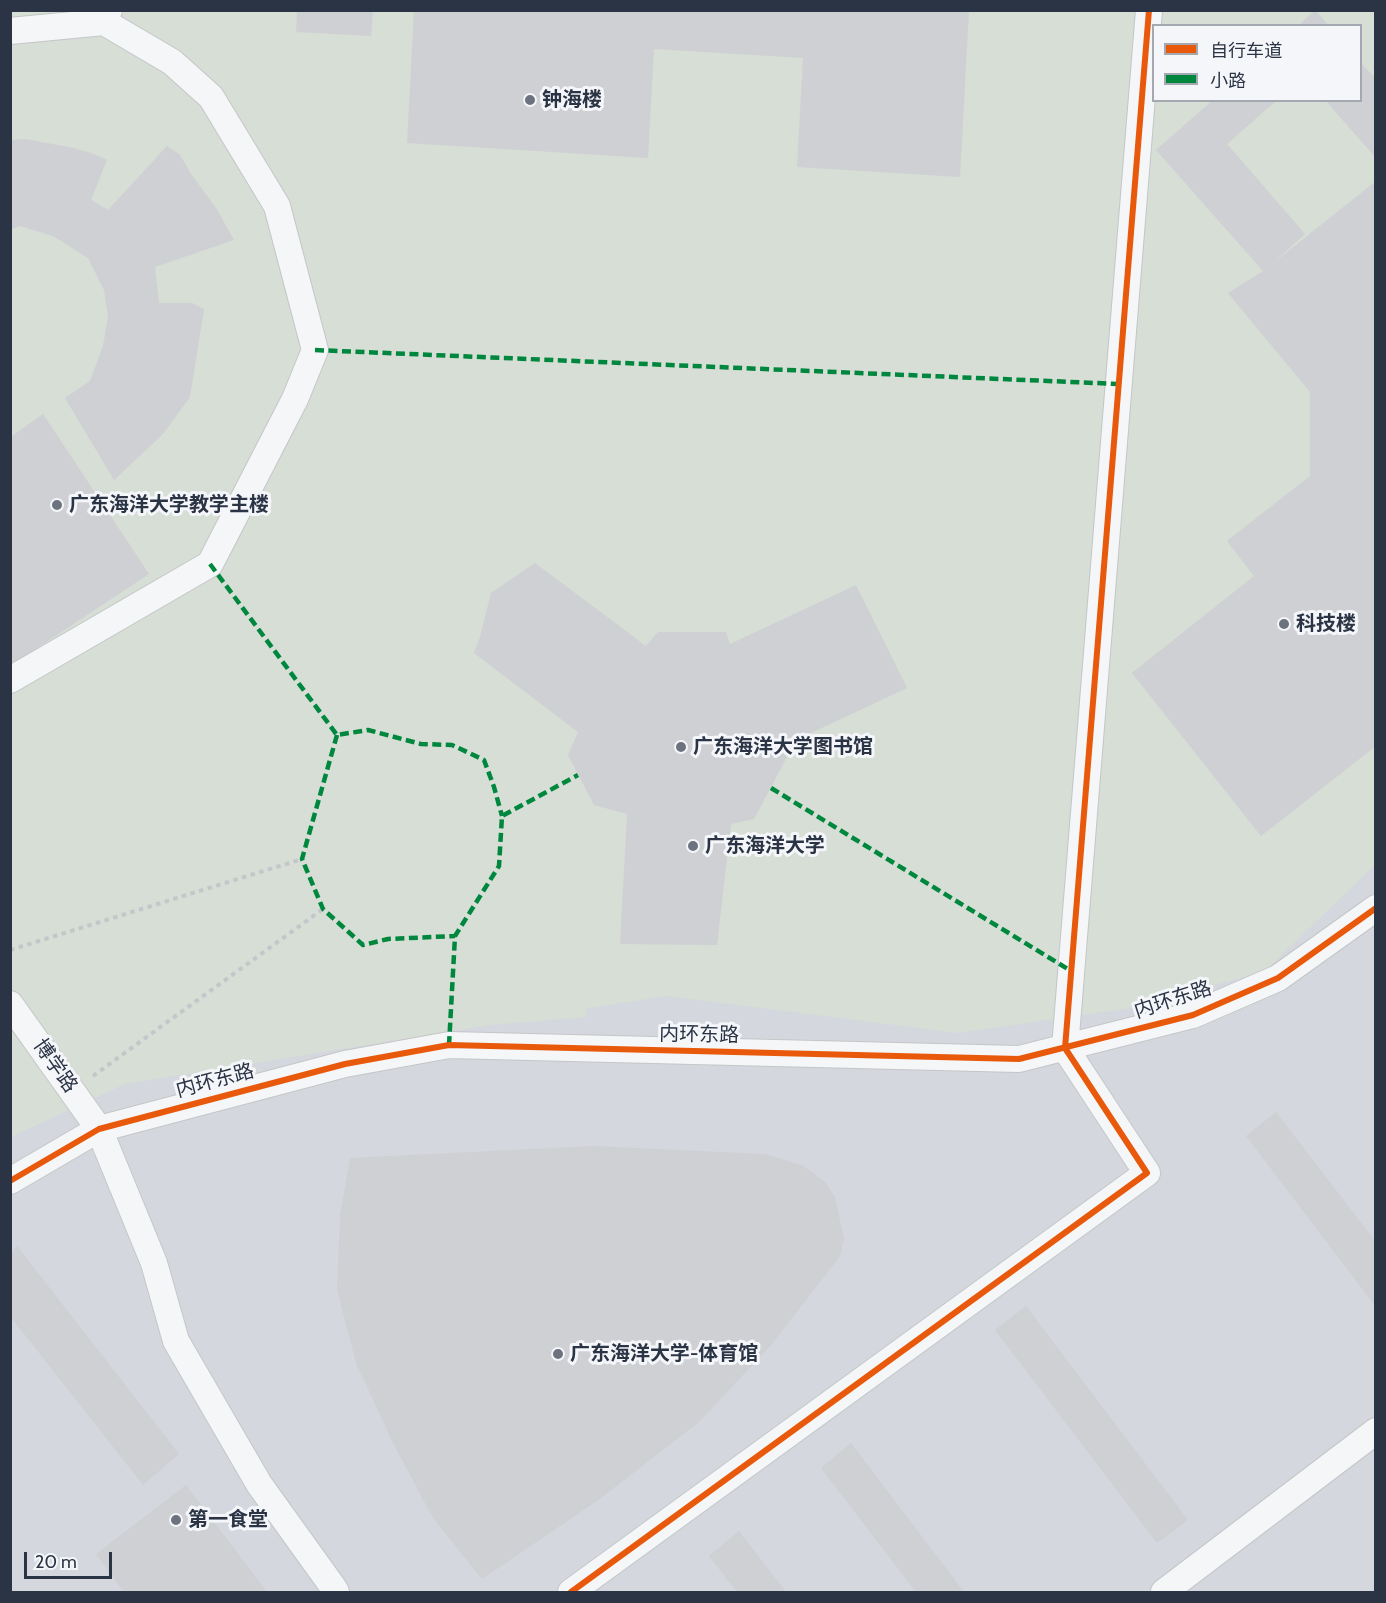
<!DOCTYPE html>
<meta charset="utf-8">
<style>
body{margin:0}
#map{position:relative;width:1386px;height:1603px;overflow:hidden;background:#e6e8ea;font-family:Cabin,"Noto Sans SC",sans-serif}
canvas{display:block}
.frame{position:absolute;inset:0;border:12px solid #2b3445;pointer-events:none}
.legend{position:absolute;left:1152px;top:24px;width:210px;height:78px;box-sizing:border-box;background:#f4f6f9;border:2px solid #a4a8b1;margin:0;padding:8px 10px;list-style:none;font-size:18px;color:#2b3445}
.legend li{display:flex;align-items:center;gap:12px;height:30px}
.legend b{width:30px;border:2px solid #a4a8b1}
.scale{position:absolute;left:24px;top:1552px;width:88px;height:27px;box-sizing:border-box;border:3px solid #2b3445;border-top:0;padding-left:8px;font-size:18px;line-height:21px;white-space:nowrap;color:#2b3445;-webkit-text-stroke:4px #f4f6f9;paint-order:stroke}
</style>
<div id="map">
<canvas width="1386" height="1603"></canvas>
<div class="frame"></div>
<ul class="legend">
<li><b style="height:8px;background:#e8590c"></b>自行车道</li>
<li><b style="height:8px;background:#00873e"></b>小路</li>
</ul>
<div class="scale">20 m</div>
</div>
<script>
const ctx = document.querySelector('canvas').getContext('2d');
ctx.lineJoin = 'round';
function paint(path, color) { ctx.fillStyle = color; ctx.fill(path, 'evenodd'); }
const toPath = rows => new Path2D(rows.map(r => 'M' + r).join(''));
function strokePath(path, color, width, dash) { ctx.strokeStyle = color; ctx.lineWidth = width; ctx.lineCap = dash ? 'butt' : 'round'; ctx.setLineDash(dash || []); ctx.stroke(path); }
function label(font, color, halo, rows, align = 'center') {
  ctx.font = font + ' Cabin,"Noto Sans SC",sans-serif'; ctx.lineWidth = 6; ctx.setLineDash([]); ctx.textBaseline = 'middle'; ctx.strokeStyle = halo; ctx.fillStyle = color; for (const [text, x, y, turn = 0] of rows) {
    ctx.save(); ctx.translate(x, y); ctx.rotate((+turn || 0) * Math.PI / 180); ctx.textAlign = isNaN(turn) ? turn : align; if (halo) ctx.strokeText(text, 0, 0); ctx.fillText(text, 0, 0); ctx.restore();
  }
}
paint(toPath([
 [11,11,1375,11,1375,1592,11,1592],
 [1154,26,1360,26,1360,100,1154,100]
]), '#d4d7dd');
paint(toPath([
 [10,11,1375,11,1375,865,1265,971,1132,1008,958,1033,665,996,586,1009,586,1017,490,1025,125,1084,11,1137],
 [1154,26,1360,26,1360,100,1154,100]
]), '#d6ded6');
paint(toPath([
 [297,10,373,10,371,36,296,32],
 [414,10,969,10,960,177,797,167,803,58,654,49,648,158,407,143],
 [1315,10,1329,26,1298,26],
 [1360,62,1376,79,1376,158,1325,100,1360,100],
 [1213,100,1277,100,1227,144,1305,234,1272,264,1376,181,1376,746,1261,836,1132,673,1254,576,1227,541,1310,476,1310,392,1228,293,1263,271,1156,150],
 [25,139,74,148,94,154,107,160,91,200,108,210,167,146,180,155,191,174,216,208,234,240,155,267,159,303,192,303,204,309,190,397,163,434,114,480,65,398,90,381,103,346,108,316,104,290,88,258,53,236,20,226,10,230,10,140],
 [43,414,149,574,10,666,10,433,12,436],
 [535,563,646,646,658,632,726,632,730,644,856,585,907,688,796,740,754,819,731,824,717,945,620,944,627,814,594,805,568,755,578,732,474,653,480,637,491,593],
 [1276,1112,1376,1242,1376,1307,1246,1136],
 [593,1146,765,1154,804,1166,826,1183,835,1197,844,1239,840,1256,772,1344,699,1422,597,1501,482,1579,433,1518,393,1443,356,1363,337,1289,340,1216,350,1158],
 [17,1246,179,1454,143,1485,10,1316,10,1255],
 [1026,1306,1188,1520,1157,1543,995,1330],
 [851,1443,964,1592,916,1592,821,1468],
 [186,1485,267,1592,124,1592,96,1554],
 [739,1531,786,1592,737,1592,709,1556]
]), '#ced0d3');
const minor = toPath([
 [10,31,104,22],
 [10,680,210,564,295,399,315,350,277,206,211,97,172,62,104,22,109,10],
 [10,1004,99,1129,154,1263,176,1341,259,1484,333,1587,336,1592],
 [10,1181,99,1129,345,1064,449,1045,1019,1059,1193,1015,1278,978,1376,908],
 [571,1592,1147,1173,1065,1048,1149,10],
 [1164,1592,1376,1431]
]);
strokePath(minor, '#c4c6c8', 28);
strokePath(toPath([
 [10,950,302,859],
 [93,1076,323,909]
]), '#c5c6ca', 4, [4.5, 4.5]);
strokePath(minor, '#f5f6f7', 26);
strokePath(toPath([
 [315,350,1119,384],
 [210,564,337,735,368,730,421,744,452,745,484,760,494,787,502,816],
 [337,735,302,859,323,909,363,945,388,939,455,936],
 [771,788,1071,971],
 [449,1045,455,936,499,866,502,816,578,775]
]), '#00873e', 4.5, [9, 4.5]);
strokePath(toPath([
 [10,1181,99,1129,345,1064,449,1045,1019,1059,1193,1015,1278,978,1376,908],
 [571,1592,1147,1173,1065,1048,1149,10]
]), '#e8590c', 6);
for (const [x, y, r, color] of [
 [530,100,6,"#6c737f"],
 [57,505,6,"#6c737f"],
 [1284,624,6,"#6c737f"],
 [681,747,6,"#6c737f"],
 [693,846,6,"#6c737f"],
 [558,1354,6,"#6c737f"],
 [176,1520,6,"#6c737f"]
]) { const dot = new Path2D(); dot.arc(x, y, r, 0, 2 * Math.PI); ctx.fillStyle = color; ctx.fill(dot); strokePath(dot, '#f4f6f9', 2); }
label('bold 20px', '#2b3445', '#f4f6f9', [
 ["钟海楼",542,100],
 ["广东海洋大学教学主楼",69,505],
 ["科技楼",1296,624],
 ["广东海洋大学图书馆",693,747],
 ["广东海洋大学",705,846],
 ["广东海洋大学-体育馆",570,1354],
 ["第一食堂",188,1520]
], 'left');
label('20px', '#2b3445', '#f4f6f9', [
 ["内环东路",1173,1000,-18],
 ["内环东路",699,1035,1],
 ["博学路",55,1066,55],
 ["内环东路",215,1081,-15]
]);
</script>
